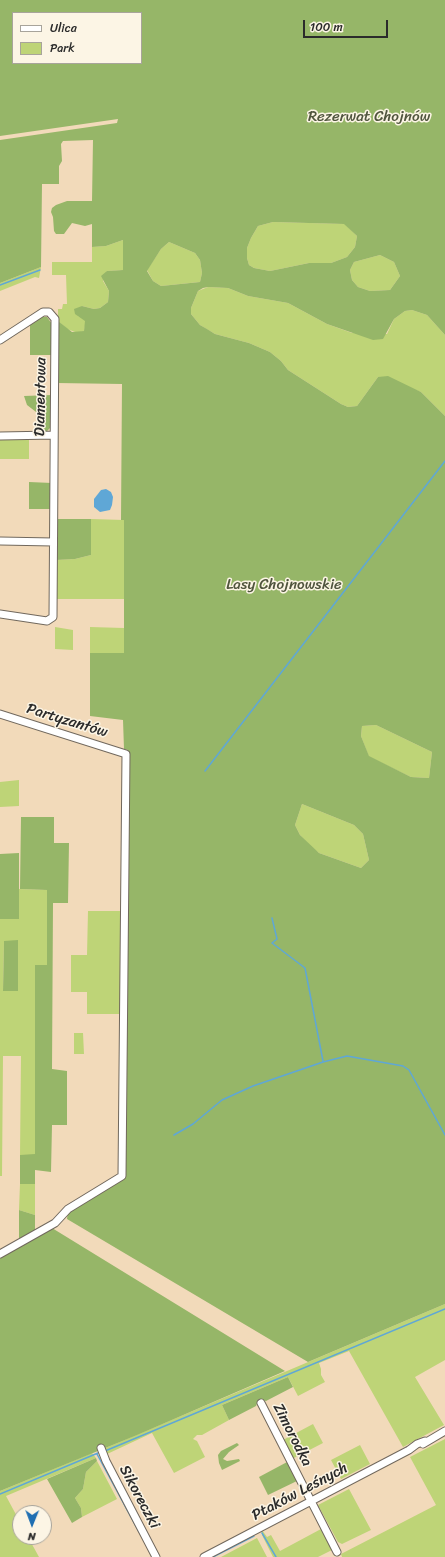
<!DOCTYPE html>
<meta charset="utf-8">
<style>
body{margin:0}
#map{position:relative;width:445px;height:1557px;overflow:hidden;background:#f2daba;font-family:Sriracha,sans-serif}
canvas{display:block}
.legend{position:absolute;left:12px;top:12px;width:130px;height:52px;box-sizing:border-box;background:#fcf5e5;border:1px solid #a8a49b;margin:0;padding:5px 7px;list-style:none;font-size:12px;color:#2b2b2b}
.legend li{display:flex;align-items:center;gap:8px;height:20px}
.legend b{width:20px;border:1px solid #a8a49b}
.north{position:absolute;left:12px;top:1505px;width:40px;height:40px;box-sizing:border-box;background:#fcf5e5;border:1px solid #a8a49b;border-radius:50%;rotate:181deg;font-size:11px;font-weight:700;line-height:16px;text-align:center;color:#2b2b2b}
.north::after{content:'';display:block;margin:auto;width:14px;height:18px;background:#1f6fb2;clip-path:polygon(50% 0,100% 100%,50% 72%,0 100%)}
.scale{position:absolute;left:303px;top:20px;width:85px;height:18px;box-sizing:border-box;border:2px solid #2b2b2b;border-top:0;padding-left:5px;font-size:12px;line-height:14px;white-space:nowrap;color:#2b2b2b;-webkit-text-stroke:3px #fcf5e5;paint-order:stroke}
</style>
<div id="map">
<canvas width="445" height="1557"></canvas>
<ul class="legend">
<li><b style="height:5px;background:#fff"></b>Ulica</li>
<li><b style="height:11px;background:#bed477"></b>Park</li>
</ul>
<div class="north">N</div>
<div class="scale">100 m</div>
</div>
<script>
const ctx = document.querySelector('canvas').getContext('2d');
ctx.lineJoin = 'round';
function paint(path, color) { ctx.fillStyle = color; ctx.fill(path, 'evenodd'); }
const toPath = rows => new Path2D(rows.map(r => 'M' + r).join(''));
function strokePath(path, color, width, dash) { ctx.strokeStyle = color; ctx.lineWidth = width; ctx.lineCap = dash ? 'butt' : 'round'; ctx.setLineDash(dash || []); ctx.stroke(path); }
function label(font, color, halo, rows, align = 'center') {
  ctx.font = font + ' Sriracha,sans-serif'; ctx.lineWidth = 3; ctx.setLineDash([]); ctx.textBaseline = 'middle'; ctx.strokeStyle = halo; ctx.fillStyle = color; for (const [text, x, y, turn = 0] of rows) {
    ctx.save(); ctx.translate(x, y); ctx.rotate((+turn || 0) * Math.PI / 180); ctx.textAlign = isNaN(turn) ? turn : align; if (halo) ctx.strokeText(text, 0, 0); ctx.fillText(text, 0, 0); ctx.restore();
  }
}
paint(toPath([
 [273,222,345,224,357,236,355,247,347,257,331,263,309,263,270,271,254,268,249,265,247,258,247,248,251,238,258,226],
 [123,240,123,270,107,271,103,281,109,291,108,302,100,308,94,309,82,306,78,316,84,318,86,321,84,331,78,333,67,329,58,321,58,309,62,309,63,304,67,304,66,275,52,275,52,262,92,262,92,247,106,246],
 [169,242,195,253,200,260,202,273,200,282,161,286,153,281,147,270,161,249],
 [380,255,394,262,400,276,390,290,370,291,358,287,352,280,350,270,354,262],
 [41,267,39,278,35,277,0,291,0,283],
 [208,287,228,288,248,296,288,303,327,324,352,333,387,334,394,319,405,311,412,310,427,315,445,335,445,416,421,392,378,377,357,406,348,407,341,404,288,370,281,361,270,352,249,343,215,334,200,325,191,314,191,308,198,291],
 [0,440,29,440,29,459,0,459],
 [91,519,124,520,124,599,55,599,56,560,75,559,91,555],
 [55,627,73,630,73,650,55,649],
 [90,627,124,628,124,653,90,653],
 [376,725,432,752,429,778,411,777,369,757,361,736,362,726],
 [19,780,19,806,0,807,0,782],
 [302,804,354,825,363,834,369,860,361,868,319,853,311,847,300,835,295,825],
 [19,889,47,890,47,965,35,965,35,1155,20,1155,21,1056,3,1056,2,1176,0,1176,0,919,19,919],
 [4,941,18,991,3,991],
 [88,911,123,911,122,1014,87,1014,87,992,71,992,71,955,87,955],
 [74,1033,83,1033,84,1054,74,1054],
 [20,1184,35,1184,35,1215,19,1210],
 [445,1304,445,1360,415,1377,444,1425,403,1447,349,1351,319,1363,321,1369,321,1375,325,1382,298,1396,288,1377,222,1405,229,1420,202,1435,197,1435,193,1439,197,1441,205,1457,174,1473,152,1433,105,1455,103,1449],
 [313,1424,323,1443,292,1459,283,1440],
 [445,1439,445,1557,342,1557,341,1554,436,1505,410,1457],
 [360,1445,370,1464,341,1479,331,1460],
 [92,1453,96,1458,6,1496,20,1522,20,1537,28,1537,39,1557,0,1557,0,1491],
 [97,1461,117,1499,82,1517,81,1508,75,1498,83,1489,86,1472],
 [349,1489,371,1530,342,1544,338,1542,318,1505],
 [321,1529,332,1550,318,1557,273,1557,262,1535,262,1530,267,1537,271,1535,280,1551],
 [257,1538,267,1557,221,1557]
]), '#bed477');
paint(toPath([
 [0,0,445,0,445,335,427,315,412,310,405,311,394,319,383,339,373,340,327,324,288,303,248,296,228,288,208,287,203,288,198,291,191,308,191,314,200,325,207,329,215,334,249,343,270,352,281,361,288,370,341,404,348,407,357,406,378,377,388,376,421,392,445,416,445,1304,308,1362,67,1219,68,1211,125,1177,128,750,124,749,123,720,90,716,90,653,124,653,124,520,121,520,122,384,57,383,58,321,72,332,84,331,85,321,75,314,74,309,82,306,94,309,100,308,108,302,109,291,101,276,107,271,123,270,123,240,106,246,92,247,92,224,85,226,72,223,64,234,56,234,54,231,53,217,51,212,52,208,56,205,67,201,92,201,93,140,63,141,61,144,62,161,59,166,59,184,42,184,41,267,0,283,0,140,117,123,118,119,0,136],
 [13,13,141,13,141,63,13,63],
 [273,222,344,224,357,236,355,247,347,257,331,263,309,263,270,271,254,268,249,265,247,258,247,248,251,238,258,226],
 [169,242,195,253,200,260,202,273,200,282,161,286,153,281,147,271,161,249],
 [380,255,394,262,400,276,390,290,370,291,358,287,352,280,350,270,354,262],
 [376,725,432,752,429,778,411,777,369,756,361,736,362,726],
 [302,804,354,825,363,834,369,860,361,868,319,853,300,835,295,825],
 [42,317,47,317,52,324,53,355,30,355,30,324],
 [52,395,52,426,46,432,40,432,40,415,27,405,24,396],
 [29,482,52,483,51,509,29,509],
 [56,519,91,519,91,555,75,559,56,560],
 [21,817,54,817,54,843,69,843,68,903,53,903,52,1069,67,1071,67,1125,52,1125,51,1172,35,1170,35,1184,20,1184,20,1155,35,1154,35,965,47,965,47,890,20,889],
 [19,853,19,919,0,919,0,854],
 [18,940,18,991,3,991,4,941],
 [19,1210,35,1215,35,1231,19,1240],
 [52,1228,285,1371,137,1435,0,1491,0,1258],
 [288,1377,293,1387,266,1401,259,1399,256,1406,229,1420,222,1405],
 [237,1443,239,1445,229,1452,223,1459,227,1461,239,1459,240,1461,222,1470,219,1463,218,1455,221,1451],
 [96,1458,97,1461,86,1472,83,1489,75,1498,81,1508,82,1517,72,1523,47,1479],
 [289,1461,299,1480,268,1495,259,1477]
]), '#96b668');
paint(toPath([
 [106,489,111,492,113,497,112,505,110,510,100,512,94,507,94,499,101,490]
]), '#5fa7d6');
strokePath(toPath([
 [0,285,40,270],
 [205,771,445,461],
 [272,918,277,939,272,943,305,968,323,1061],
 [174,1135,193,1124,222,1100,253,1086,323,1062,347,1056,403,1066,409,1070,445,1135],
 [105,1451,445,1309],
 [97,1454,139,1532],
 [0,1494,98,1453],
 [262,1533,276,1557],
 [213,1557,254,1536]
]), '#5fa7d6', 1.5);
const minor = toPath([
 [0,340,43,312,49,312,55,319,53,617,47,621,0,614],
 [0,436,54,435],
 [0,541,53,542],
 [0,714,126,754,122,1176,68,1209,55,1223,0,1254],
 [261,1403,337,1552],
 [423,1444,445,1431],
 [101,1448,106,1461,156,1557],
 [204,1557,409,1450,417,1444,425,1441]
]);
strokePath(minor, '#71685d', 9);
strokePath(minor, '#fff', 7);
label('15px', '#50553e', '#fcf5e5', [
 ["Rezerwat Chojnów",369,117],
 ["Lasy Chojnowskie",284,585]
]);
label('15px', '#2b2b2b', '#fcf5e5', [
 ["Diamentowa",41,397,-89],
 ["Partyzantów",67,721,17],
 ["Zimorodka",292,1435,63],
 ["Ptaków Leśnych",300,1492,-28],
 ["Sikoreczki",139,1497,62]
]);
</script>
